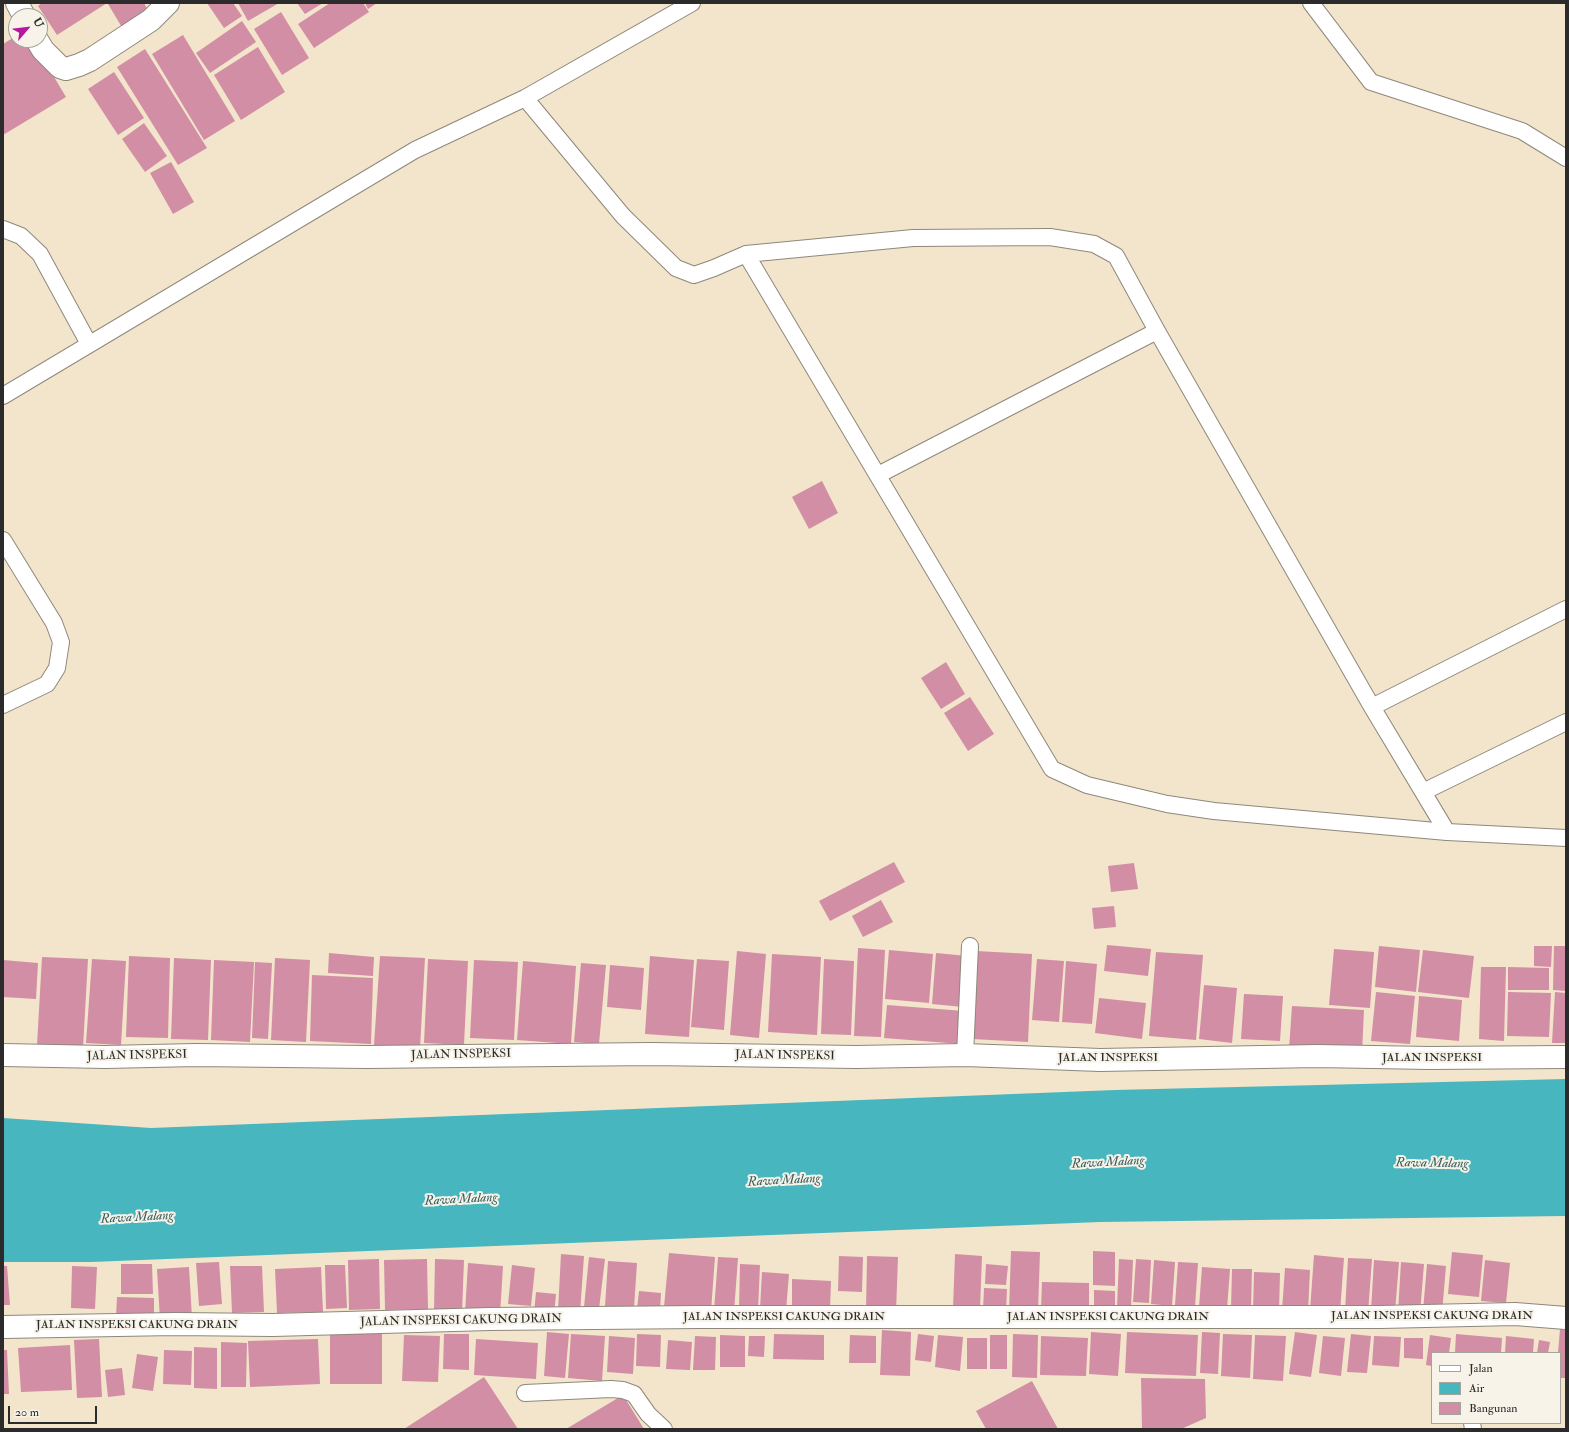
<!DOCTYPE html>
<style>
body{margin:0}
#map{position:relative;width:1569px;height:1432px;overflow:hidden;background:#f2e5cb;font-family:"IM FELL Double Pica",serif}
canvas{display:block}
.frame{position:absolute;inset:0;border:4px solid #2b2b2b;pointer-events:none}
.legend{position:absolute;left:1431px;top:1352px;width:130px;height:72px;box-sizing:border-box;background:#f7f3e8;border:1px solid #a5a39c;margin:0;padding:5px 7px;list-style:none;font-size:12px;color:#2b2b2b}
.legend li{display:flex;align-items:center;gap:8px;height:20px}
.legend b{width:20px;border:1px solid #a5a39c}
.north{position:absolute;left:8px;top:8px;width:40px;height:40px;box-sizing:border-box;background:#f7f3e8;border:1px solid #a5a39c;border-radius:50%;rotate:62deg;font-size:11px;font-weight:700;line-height:16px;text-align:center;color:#2b2b2b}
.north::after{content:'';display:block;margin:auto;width:14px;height:18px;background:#b5179e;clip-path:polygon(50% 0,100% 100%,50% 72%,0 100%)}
.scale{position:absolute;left:8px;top:1406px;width:89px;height:18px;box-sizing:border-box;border:2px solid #2b2b2b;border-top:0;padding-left:5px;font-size:12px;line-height:14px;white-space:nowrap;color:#2b2b2b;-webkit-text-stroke:3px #f7f3e8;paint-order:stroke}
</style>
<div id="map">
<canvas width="1569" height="1432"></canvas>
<div class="frame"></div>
<ul class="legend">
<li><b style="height:5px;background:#fff"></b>Jalan</li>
<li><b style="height:11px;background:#47b6be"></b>Air</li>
<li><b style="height:11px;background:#d28ea4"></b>Bangunan</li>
</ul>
<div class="north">U</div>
<div class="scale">20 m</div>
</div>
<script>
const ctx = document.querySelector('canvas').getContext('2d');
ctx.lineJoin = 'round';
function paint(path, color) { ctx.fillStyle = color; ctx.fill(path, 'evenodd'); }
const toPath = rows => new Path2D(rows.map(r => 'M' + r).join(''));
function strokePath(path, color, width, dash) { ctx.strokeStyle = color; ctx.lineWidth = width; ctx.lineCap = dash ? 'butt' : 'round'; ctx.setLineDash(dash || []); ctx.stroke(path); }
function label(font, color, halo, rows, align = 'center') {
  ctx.font = font + ' "IM FELL Double Pica",serif'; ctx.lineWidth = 4; ctx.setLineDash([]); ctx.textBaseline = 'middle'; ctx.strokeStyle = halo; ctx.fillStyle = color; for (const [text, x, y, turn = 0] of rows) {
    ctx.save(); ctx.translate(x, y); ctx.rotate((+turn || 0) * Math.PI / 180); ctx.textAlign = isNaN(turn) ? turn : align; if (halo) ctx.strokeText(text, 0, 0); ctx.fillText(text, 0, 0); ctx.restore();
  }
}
paint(toPath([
 [1566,1079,1566,1216,1100,1222,91,1262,3,1262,3,1118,151,1128,1115,1090]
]), '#47b6be');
paint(toPath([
 [42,3,107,3,57,35,38,6],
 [109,3,144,3,150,14,123,29,108,4],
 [207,3,233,3,242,16,224,28],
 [238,3,279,3,248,21],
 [297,3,323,3,305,14],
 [330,3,363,3,369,12,314,48,298,24],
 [365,3,377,3,368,9],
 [281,12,309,58,282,75,254,29],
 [242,21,256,42,210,73,196,53],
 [183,35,235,121,204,140,152,54],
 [16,36,16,40,32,40,66,97,3,135,3,44],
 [258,47,285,92,241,120,214,75],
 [145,49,207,148,178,165,117,67],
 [114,72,144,118,118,135,88,89],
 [144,123,167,156,145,172,122,139],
 [171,162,194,202,173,214,150,173],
 [822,481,838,513,809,529,792,497],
 [946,662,965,694,941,709,921,678],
 [970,697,994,734,968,751,944,713],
 [894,862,905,882,830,921,819,901],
 [1134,863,1138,889,1111,892,1108,866],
 [881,900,893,922,863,937,852,916],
 [1114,906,1116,927,1094,929,1092,908],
 [1107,945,1151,949,1148,976,1104,971],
 [1379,946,1420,950,1416,992,1375,987],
 [1534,946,1552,946,1551,967,1534,966],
 [1554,946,1566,946,1566,991,1553,990],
 [858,948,885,950,881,1037,854,1036],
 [1334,949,1374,952,1370,1008,1329,1005],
 [889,950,933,954,929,1003,885,999],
 [1423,950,1474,956,1469,998,1418,992],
 [737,951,766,954,759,1038,730,1035],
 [976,951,1032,954,1028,1042,972,1039],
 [1156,952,1203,955,1196,1040,1149,1036],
 [329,953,374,957,373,976,328,973],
 [936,953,967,956,963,1007,932,1004],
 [772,954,821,957,817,1035,768,1032],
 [129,956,170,958,168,1038,126,1037],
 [380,956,425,958,420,1048,374,1045],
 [650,956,694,960,689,1037,645,1034],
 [42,957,88,959,83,1048,37,1045],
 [174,958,211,960,208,1040,171,1039],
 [275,958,310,960,306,1042,271,1040],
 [92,959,126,961,121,1045,86,1043],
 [428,959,468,961,464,1045,424,1043],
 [697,959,729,961,724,1030,691,1027],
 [824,959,854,961,851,1035,821,1034],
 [1037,959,1064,961,1059,1022,1032,1020],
 [3,960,38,963,36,999,3,997],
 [214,960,254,962,250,1042,211,1040],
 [474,960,518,962,514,1040,470,1038],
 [523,961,576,966,571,1044,517,1040],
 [1066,961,1097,964,1092,1024,1062,1022],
 [255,962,272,963,268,1039,252,1038],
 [581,963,606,965,599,1044,574,1042],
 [610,965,644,968,641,1010,607,1007],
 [1481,967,1506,967,1504,1041,1479,1039],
 [1508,967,1549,968,1549,990,1508,990],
 [312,975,373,978,371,1044,310,1041],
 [1204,985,1237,988,1232,1043,1199,1039],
 [1376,992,1415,996,1410,1044,1371,1041],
 [1508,992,1551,993,1549,1037,1507,1036],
 [1555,992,1566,993,1566,1043,1552,1043],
 [1244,994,1283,996,1280,1041,1241,1039],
 [1419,996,1462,1000,1459,1041,1416,1037],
 [1099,998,1146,1003,1142,1039,1095,1033],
 [887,1005,964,1011,961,1044,884,1038],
 [1292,1006,1364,1010,1362,1053,1289,1049],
 [1011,1251,1040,1252,1038,1312,1009,1311],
 [1093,1251,1115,1252,1115,1286,1093,1285],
 [1452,1252,1483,1255,1479,1297,1448,1294],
 [669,1253,715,1257,711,1311,664,1307],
 [561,1254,584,1256,580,1313,558,1311],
 [955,1254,982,1256,980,1309,953,1308],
 [1314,1255,1344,1258,1340,1312,1310,1310],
 [839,1256,863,1257,862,1292,838,1291],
 [867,1256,898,1257,896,1312,866,1311],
 [589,1257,605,1259,599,1309,584,1307],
 [718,1257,738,1258,734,1312,714,1310],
 [1348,1258,1372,1259,1368,1313,1345,1311],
 [379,1259,380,1309,349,1310,348,1260],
 [427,1259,428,1309,385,1310,384,1260],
 [435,1259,464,1260,462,1313,434,1312],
 [1119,1259,1133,1260,1131,1308,1117,1307],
 [1136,1259,1151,1260,1149,1303,1133,1302],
 [1154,1260,1175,1262,1172,1306,1151,1304],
 [1374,1260,1399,1262,1395,1312,1371,1310],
 [1485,1260,1510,1263,1506,1303,1481,1301],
 [608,1261,637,1263,634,1308,605,1306],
 [219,1262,222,1304,199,1306,196,1263],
 [1178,1262,1198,1263,1195,1307,1175,1305],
 [1401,1262,1424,1264,1420,1314,1398,1312],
 [468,1263,503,1266,500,1315,465,1313],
 [121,1264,152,1264,153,1294,121,1294],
 [740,1264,760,1265,758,1310,739,1310],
 [986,1264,1008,1266,1006,1285,985,1284],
 [1427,1264,1446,1266,1442,1313,1423,1311],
 [325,1265,345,1265,347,1308,326,1309],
 [512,1265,535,1268,531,1306,508,1304],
 [3,1266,7,1266,10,1305,3,1305],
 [72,1266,97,1267,95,1309,71,1308],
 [230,1266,262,1266,264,1312,232,1313],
 [189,1267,192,1318,160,1320,157,1269],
 [321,1267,323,1312,277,1313,275,1269],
 [1202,1267,1230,1269,1227,1309,1199,1307],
 [1285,1268,1310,1270,1308,1312,1282,1310],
 [1232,1269,1252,1269,1251,1310,1231,1309],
 [762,1272,789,1274,786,1311,760,1309],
 [1254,1272,1280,1273,1279,1312,1253,1312],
 [792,1279,831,1281,830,1310,792,1309],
 [1042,1282,1089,1283,1089,1309,1041,1308],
 [984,1288,1007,1289,1006,1312,983,1311],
 [1094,1290,1115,1291,1115,1309,1094,1308],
 [639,1291,661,1293,660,1310,637,1309],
 [536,1292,556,1294,554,1315,534,1313],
 [117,1297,154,1298,154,1317,116,1317],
 [1560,1329,1566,1330,1566,1378,1560,1378,1560,1353,1558,1353],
 [882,1330,911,1332,910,1376,880,1375],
 [330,1331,382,1331,382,1384,330,1384],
 [547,1332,569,1334,565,1378,544,1376],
 [1091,1332,1121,1334,1118,1376,1089,1374],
 [1127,1332,1198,1335,1196,1376,1125,1373],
 [1202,1332,1220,1333,1218,1374,1200,1373],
 [1295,1332,1317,1335,1311,1377,1289,1374],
 [444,1334,469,1334,469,1370,443,1369],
 [571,1334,605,1336,602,1381,568,1378],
 [637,1334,661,1335,660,1367,636,1366],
 [774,1334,824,1335,824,1360,773,1359],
 [918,1334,934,1336,931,1362,915,1360],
 [1013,1334,1038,1335,1037,1378,1012,1377],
 [1223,1334,1252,1335,1250,1378,1221,1376],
 [1351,1334,1371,1336,1367,1373,1347,1372],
 [1456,1334,1502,1338,1501,1353,1455,1353],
 [404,1335,440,1336,438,1382,402,1381],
 [720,1335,745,1336,745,1367,720,1367],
 [850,1335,876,1336,876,1363,849,1363],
 [938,1335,963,1337,960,1371,935,1367],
 [990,1335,1007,1335,1007,1369,990,1369],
 [1255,1335,1286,1336,1283,1381,1253,1379],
 [1430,1335,1451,1338,1449,1353,1432,1353,1432,1366,1426,1365],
 [609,1336,635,1338,633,1374,607,1372],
 [695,1336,716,1337,715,1370,693,1370],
 [749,1336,765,1336,764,1357,748,1356],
 [1041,1336,1088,1338,1086,1376,1040,1375],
 [1323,1336,1345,1338,1341,1376,1319,1373],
 [1374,1336,1401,1337,1399,1367,1372,1365],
 [1506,1336,1534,1339,1533,1353,1505,1353],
 [967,1338,987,1338,987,1369,967,1369],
 [1404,1338,1423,1338,1423,1359,1404,1358],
 [99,1339,102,1397,77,1398,74,1340],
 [318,1339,320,1384,250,1387,248,1341],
 [476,1339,538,1343,536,1379,474,1375],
 [668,1340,692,1342,690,1370,666,1369],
 [1539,1340,1550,1342,1548,1353,1537,1353],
 [221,1342,247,1343,246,1387,221,1387],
 [70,1345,72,1390,21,1392,18,1348],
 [194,1347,217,1348,217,1389,194,1388],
 [3,1350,7,1350,9,1394,3,1394],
 [164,1350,192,1351,191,1385,163,1384],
 [137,1354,158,1357,153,1391,132,1388],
 [122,1368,125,1395,108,1397,105,1370],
 [484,1377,518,1429,404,1429],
 [1141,1378,1205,1379,1206,1418,1181,1429,1142,1429],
 [1032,1381,1058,1429,986,1429,976,1411],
 [623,1395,644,1429,566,1429]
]), '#d28ea4');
const lane = toPath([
 [1311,3,1371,82,1522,131,1566,158],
 [525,98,623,216,676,268,694,275,714,268,746,254,913,238,1050,237,1094,244,1116,256,1157,331,1372,707,1447,832,1566,838],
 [3,229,21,236,40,254,89,344],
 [746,254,1052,769,1087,785,1167,804,1214,811,1447,832],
 [3,396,415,150,525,98,692,3],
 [878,475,1157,331],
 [3,540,54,623,61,642,57,668,47,684,3,705],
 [1372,707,1566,609],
 [1423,792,1566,722],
 [965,1055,970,946],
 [525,1393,611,1389,623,1390,634,1394,648,1414,664,1429],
 [1472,1423,1473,1429]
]);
const street = toPath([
 [17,3,24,16],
 [37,40,43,50,60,67,66,69,79,65,90,60,151,20,168,3],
 [3,1055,105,1057,196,1055,367,1057,651,1054,856,1057,965,1055,1100,1060,1317,1056,1429,1058,1566,1057],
 [3,1327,175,1324,273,1325,490,1319,699,1317,1381,1317,1515,1314,1566,1318]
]);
strokePath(lane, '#8e887b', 18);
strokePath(street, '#8e887b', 24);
strokePath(lane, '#fff', 16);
strokePath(street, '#fff', 22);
label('12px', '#2b2b2b', '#f7f3e8', [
 ["JALAN INSPEKSI",461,1055,-1],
 ["JALAN INSPEKSI",137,1056,-1],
 ["JALAN INSPEKSI",785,1056,1],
 ["JALAN INSPEKSI",1108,1058],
 ["JALAN INSPEKSI",1432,1058],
 ["JALAN INSPEKSI CAKUNG DRAIN",1432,1316],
 ["JALAN INSPEKSI CAKUNG DRAIN",784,1317],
 ["JALAN INSPEKSI CAKUNG DRAIN",1108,1317],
 ["JALAN INSPEKSI CAKUNG DRAIN",461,1321,-1],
 ["JALAN INSPEKSI CAKUNG DRAIN",137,1325]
]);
label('italic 13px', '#355c5e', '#f7f3e8', [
 ["Rawa Malang",1108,1163,-3],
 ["Rawa Malang",1432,1164,1],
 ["Rawa Malang",784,1181,-3],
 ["Rawa Malang",461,1200,-3],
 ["Rawa Malang",137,1218,-3]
]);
</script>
